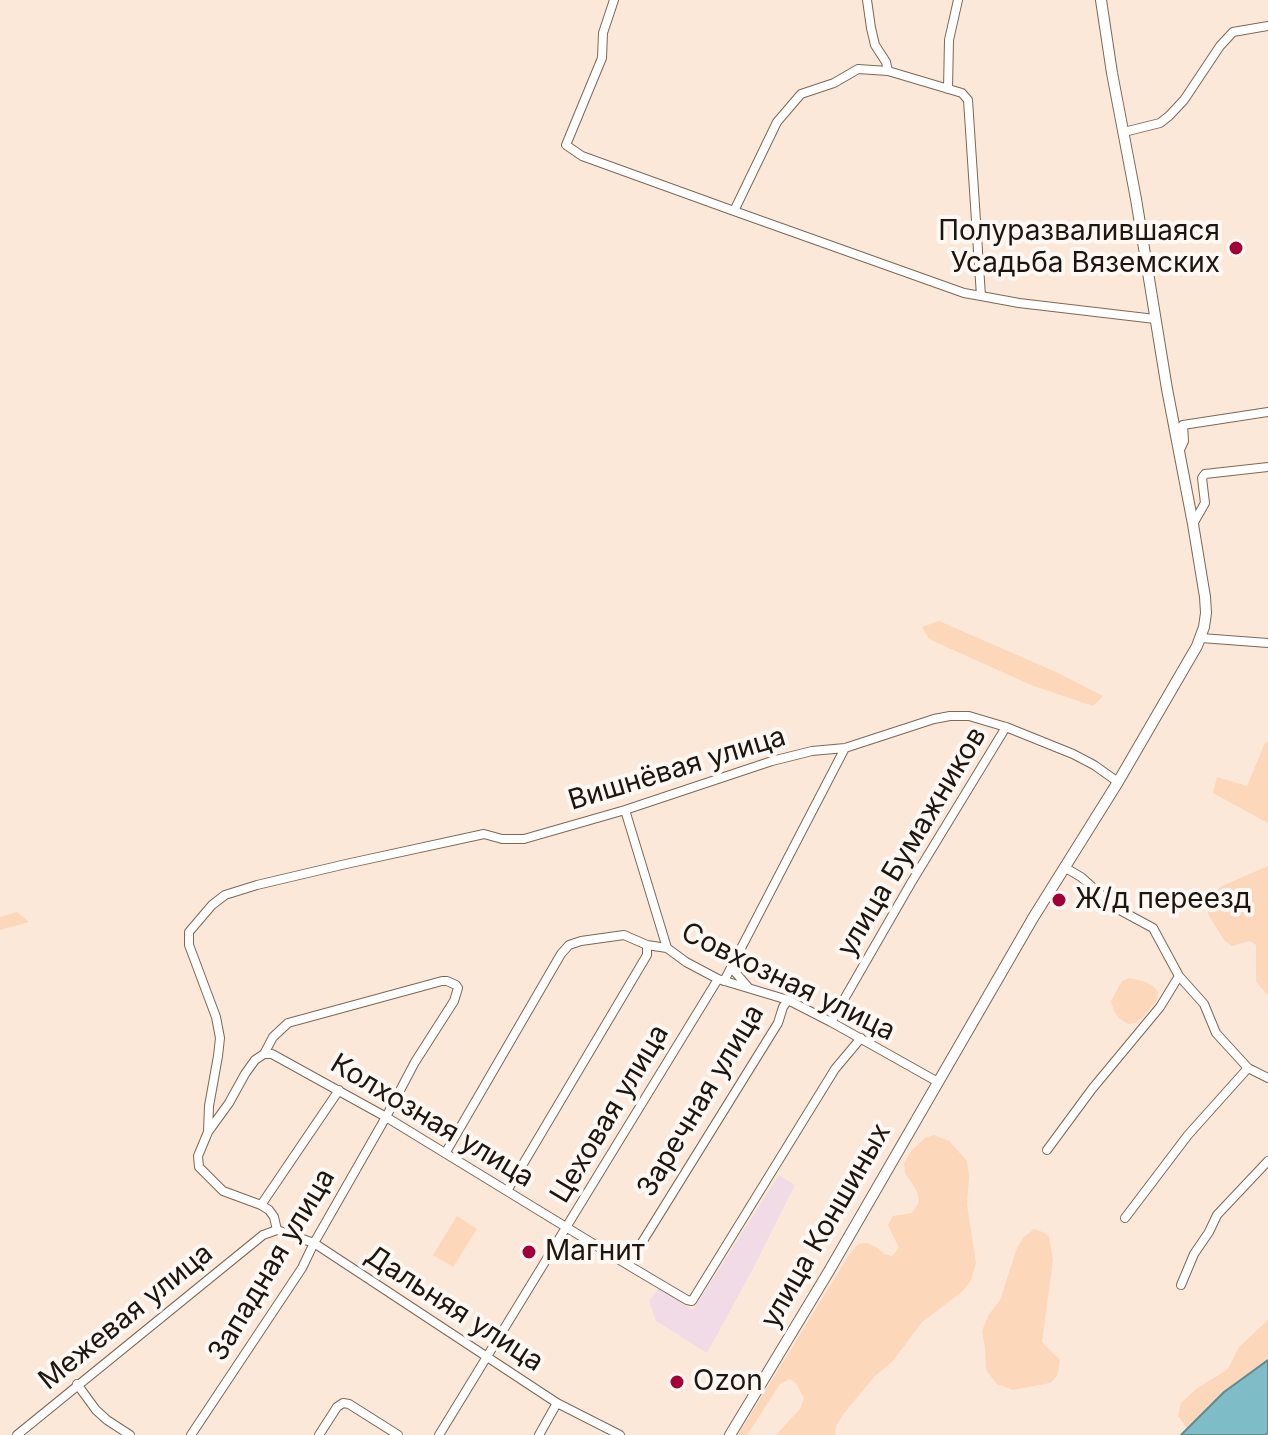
<!DOCTYPE html>
<meta charset="utf-8">
<style>
body{margin:0}
canvas{display:block;background:#fce8d8}
</style>
<canvas width="1268" height="1435"></canvas>
<script>
const ctx = document.querySelector('canvas').getContext('2d');
ctx.lineJoin = 'round';
function paint(path, color) { ctx.fillStyle = color; ctx.fill(path, 'evenodd'); }
const toPath = rows => new Path2D(rows.map(r => 'M' + r).join(''));
function strokePath(path, color, width, dash) { ctx.strokeStyle = color; ctx.lineWidth = width; ctx.lineCap = dash ? 'butt' : 'round'; ctx.setLineDash(dash || []); ctx.stroke(path); }
function label(font, color, halo, rows, align = 'center') {
  ctx.font = font + ' Inter,sans-serif'; ctx.lineWidth = 8; ctx.setLineDash([]); ctx.textBaseline = 'middle'; ctx.strokeStyle = halo; ctx.fillStyle = color; for (const [text, x, y, turn = 0] of rows) {
    ctx.save(); ctx.translate(x, y); ctx.rotate((+turn || 0) * Math.PI / 180); ctx.textAlign = isNaN(turn) ? turn : align; if (halo) ctx.strokeText(text, 0, 0); ctx.fillText(text, 0, 0); ctx.restore();
  }
}
paint(toPath([
 [779,1175,795,1185,755,1265,707,1353,656,1321,649,1301,659,1288,693,1310]
]), '#f1dbe7');
paint(toPath([
 [939,621,1056,672,1103,696,1093,706,1031,685,929,639,922,627],
 [1268,742,1268,823,1213,793,1217,777,1247,786,1265,743],
 [1268,866,1268,995,1256,982,1256,945,1250,941,1232,946,1224,940,1208,914,1209,897,1222,886],
 [17,912,29,922,0,930,0,917],
 [1129,978,1146,982,1153,986,1158,992,1157,1000,1142,1018,1135,1023,1128,1024,1120,1019,1114,1011,1111,1001,1122,981],
 [934,1135,949,1141,967,1161,969,1177,967,1205,976,1263,971,1280,963,1291,922,1322,892,1362,875,1376,844,1413,836,1426,835,1435,776,1435,800,1409,804,1398,796,1383,789,1379,780,1384,747,1435,738,1435,849,1255,858,1244,867,1243,876,1247,884,1254,892,1256,899,1248,888,1225,893,1216,912,1213,919,1202,917,1191,905,1173,904,1163,912,1150,925,1138],
 [457,1216,477,1229,453,1267,433,1255],
 [1034,1229,1045,1233,1049,1237,1053,1260,1042,1342,1060,1360,1057,1376,1050,1383,1013,1390,997,1384,986,1370,985,1347,982,1331,988,1316,1000,1300,1017,1248,1024,1237],
 [1268,1320,1268,1360,1224,1392,1187,1428,1178,1416,1181,1403,1196,1389,1228,1369,1239,1347]
]), '#fcd7b9');
const water = toPath([
 [1268,1360,1268,1433,1265,1435,1181,1435,1224,1392,1268,1360]
]);
paint(water, '#7ebcc8');
strokePath(water, '#618a90', 2);
const minor = toPath([
 [614,0,603,33,602,58,566,145,582,156,734,211],
 [867,0,871,28,875,45,886,62,888,71],
 [948,89,949,40,958,0],
 [1124,132,1160,123,1169,116,1184,100,1220,46,1233,32,1268,26],
 [981,296,968,100,962,93,888,71,858,69,834,83,801,94,777,122,734,211,964,293,981,296,1019,303,1155,319],
 [1180,450,1184,441,1183,425,1268,412],
 [1193,524,1205,503,1202,478,1205,474,1268,467],
 [1201,638,1268,643],
 [625,810,667,948],
 [1064,867,1081,877,1116,908,1153,928,1179,976,1204,1004,1216,1033,1248,1068,1268,1078],
 [733,965,735,972,748,987],
 [724,981,845,748],
 [831,1022,911,883,1006,727],
 [208,1132,209,1106,218,1056,220,1038,216,1017,189,945,189,932,212,905,225,895,257,885,346,864,484,834,502,839,524,839,625,810,772,761,812,751,845,748,934,719,950,716,969,716,1006,727,1073,754,1094,765,1118,782],
 [1047,1150,1092,1089,1160,1007,1179,976],
 [446,1152,561,954,569,945,581,941,624,935,647,945,667,948,686,962,718,979,788,1000,831,1022,938,1082],
 [507,1191,647,955,647,945],
 [261,1205,339,1090],
 [1125,1218,1188,1135,1248,1068],
 [277,1230,274,1217,269,1210,261,1205,223,1191,199,1167,198,1156,208,1132,229,1103,245,1074,255,1060,264,1054,272,1054,386,1117,628,1265,687,1300,692,1301,835,1069,861,1038],
 [628,1265,778,1023,783,1007,788,1000],
 [1181,1285,1194,1254,1209,1232,1217,1215,1268,1161],
 [77,1384,96,1410,107,1420,130,1435],
 [17,1435,263,1235,277,1230,314,1243,557,1403,620,1435],
 [191,1435,302,1268,314,1243,386,1117,415,1062,454,1001,458,988,456,985,447,981,442,981,288,1023,273,1037,264,1054],
 [319,1435,337,1407,343,1403,349,1404,398,1435],
 [439,1435,718,979],
 [539,1435,557,1403]
]);
const major = toPath([
 [730,1435,829,1271,1033,918,1118,782,1197,646,1204,627,1206,613,1205,597,1193,524,1167,389,1136,199,1112,73,1101,0]
]);
strokePath(minor, '#7d6756', 10);
strokePath(major, '#7d6756', 12);
strokePath(minor, '#fff', 8);
strokePath(major, '#fff', 10);
for (const [x, y, r, color] of [
 [1236,248,8,"#a10137"],
 [1059,900,8,"#a10137"],
 [529,1252,8,"#a10137"],
 [677,1382,8,"#a10137"]
]) { const dot = new Path2D(); dot.arc(x, y, r, 0, 2 * Math.PI); ctx.fillStyle = color; ctx.fill(dot); strokePath(dot, '#fdf8f4', 3); }
label('28px', '#1e150e', '#fdf8f4', [
 ["Полуразвалившаяся",1220,232,"right"],
 ["Усадьба Вяземских",1220,264,"right"],
 ["Ж/д переезд",1075,900],
 ["Магнит",545,1252],
 ["Ozon",693,1382]
], 'left');
label('28px', '#1e150e', '#fdf8f4', [
 ["Вишнёвая улица",677,769,-17],
 ["улица Бумажников",912,842,-59],
 ["Совхозная улица",788,982,26],
 ["Заречная улица",701,1101,-59],
 ["Цеховая улица",610,1114,-59],
 ["Колхозная улица",432,1121,31],
 ["улица Коншиных",826,1226,-60],
 ["Западная улица",272,1265,-59],
 ["Дальняя улица",454,1309,33],
 ["Межевая улица",126,1317,-39]
]);
</script>
